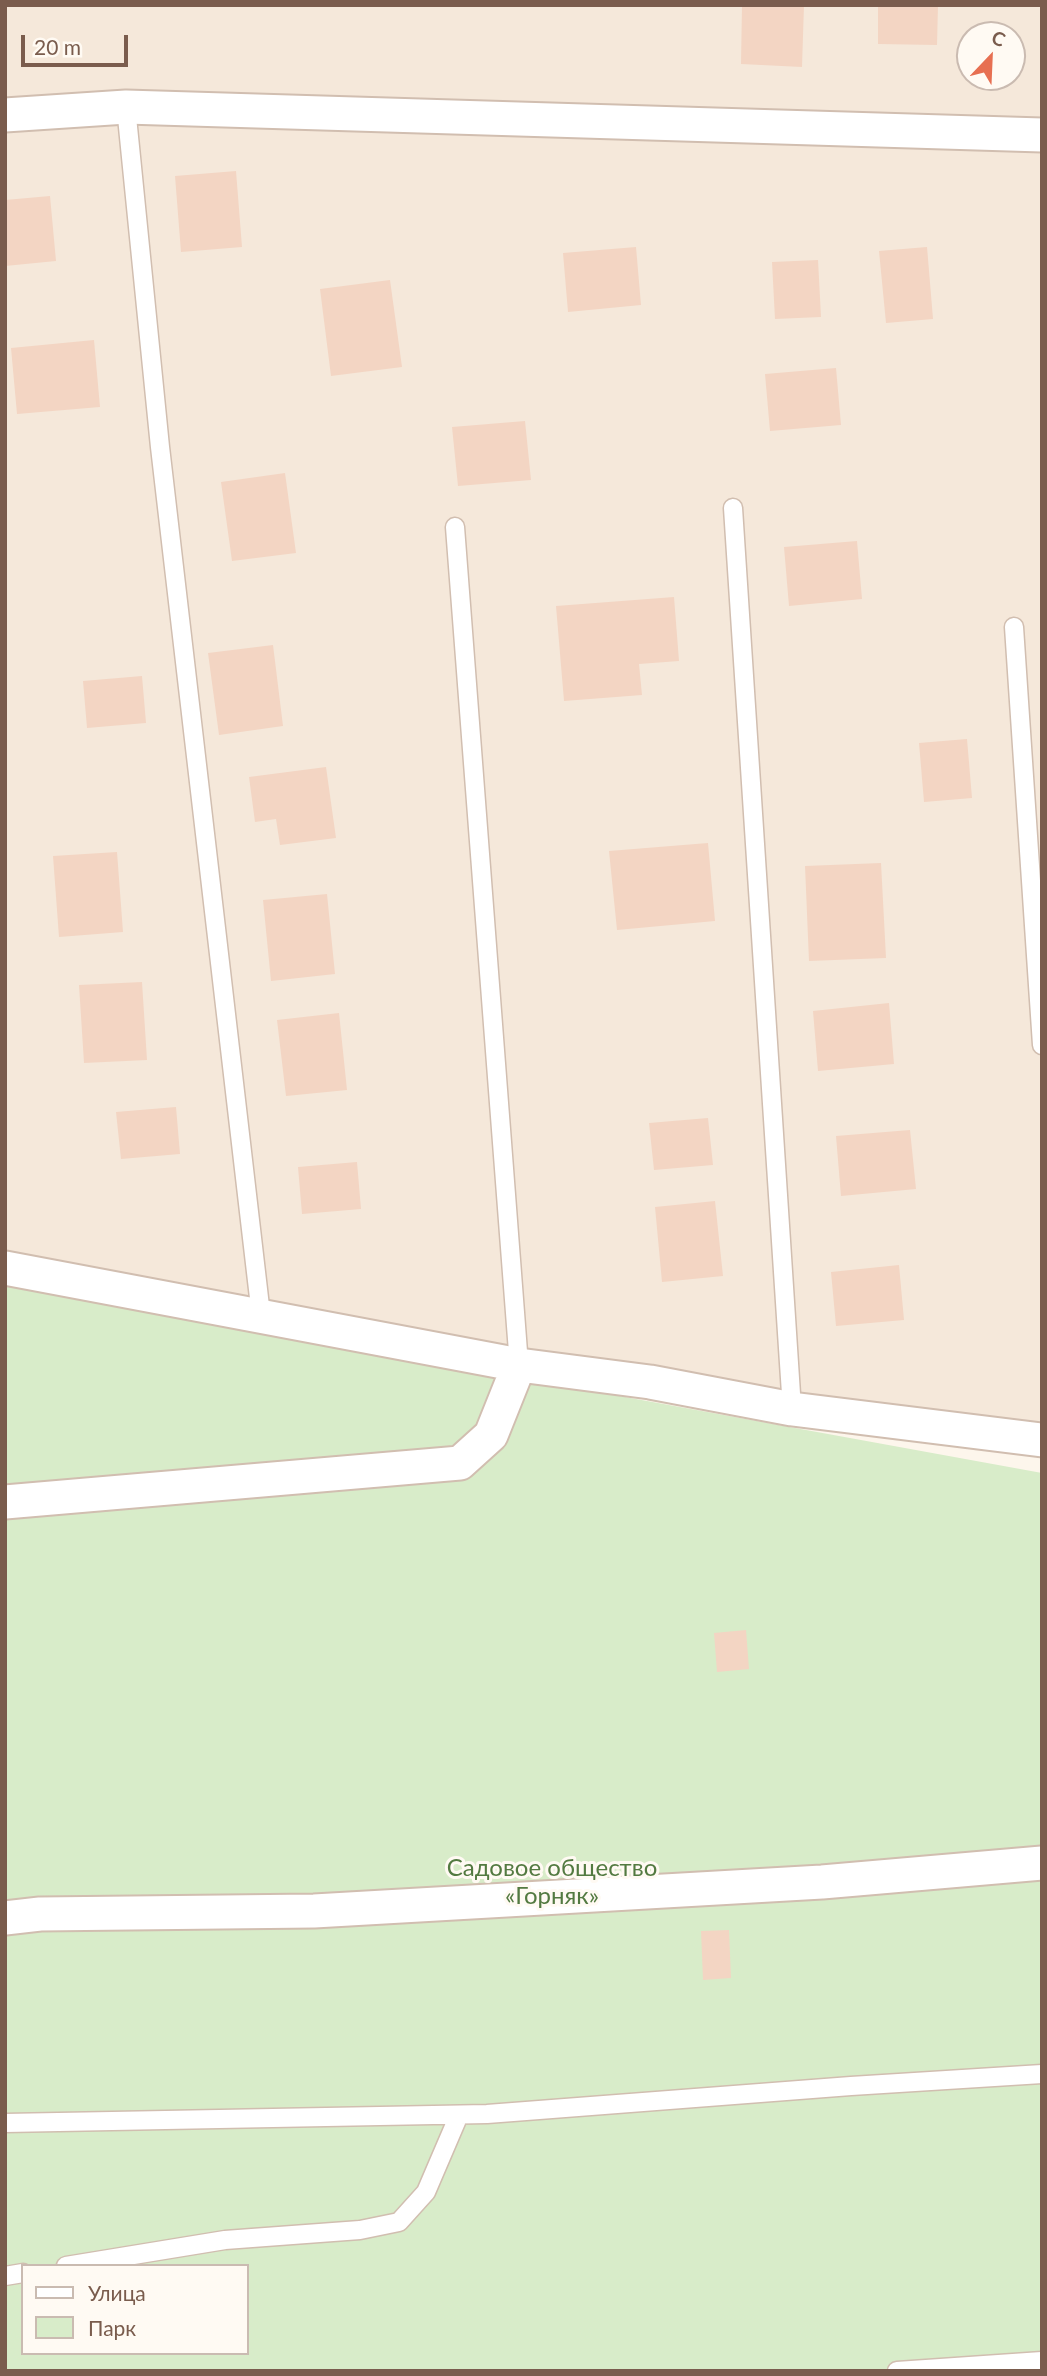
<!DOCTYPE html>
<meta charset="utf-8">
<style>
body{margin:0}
#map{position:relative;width:1047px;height:2376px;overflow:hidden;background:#fdf6ec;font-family:Lato,sans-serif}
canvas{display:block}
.frame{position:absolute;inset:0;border:7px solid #7a5c4d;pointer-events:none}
.legend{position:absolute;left:21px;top:2264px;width:228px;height:91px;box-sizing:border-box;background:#fffaf3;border:2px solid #cabbb1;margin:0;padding:9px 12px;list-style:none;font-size:21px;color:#7a5c4d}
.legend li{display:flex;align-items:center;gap:14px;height:35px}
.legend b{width:35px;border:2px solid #cabbb1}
.north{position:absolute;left:956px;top:21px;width:70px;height:70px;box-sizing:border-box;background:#fffaf3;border:2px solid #cabbb1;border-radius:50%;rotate:23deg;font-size:19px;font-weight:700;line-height:28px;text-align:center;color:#7a5c4d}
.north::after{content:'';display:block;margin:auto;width:24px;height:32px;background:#e76f51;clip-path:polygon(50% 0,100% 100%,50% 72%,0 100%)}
.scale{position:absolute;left:21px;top:35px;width:107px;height:32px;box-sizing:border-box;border:4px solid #7a5c4d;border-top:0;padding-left:9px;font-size:21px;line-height:24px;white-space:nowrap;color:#7a5c4d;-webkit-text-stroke:5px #fffaf3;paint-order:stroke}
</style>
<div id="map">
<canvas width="1047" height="2376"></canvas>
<div class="frame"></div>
<ul class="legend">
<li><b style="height:9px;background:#fff"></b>Улица</li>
<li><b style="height:19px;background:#d8ecc9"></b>Парк</li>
</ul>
<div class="north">С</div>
<div class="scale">20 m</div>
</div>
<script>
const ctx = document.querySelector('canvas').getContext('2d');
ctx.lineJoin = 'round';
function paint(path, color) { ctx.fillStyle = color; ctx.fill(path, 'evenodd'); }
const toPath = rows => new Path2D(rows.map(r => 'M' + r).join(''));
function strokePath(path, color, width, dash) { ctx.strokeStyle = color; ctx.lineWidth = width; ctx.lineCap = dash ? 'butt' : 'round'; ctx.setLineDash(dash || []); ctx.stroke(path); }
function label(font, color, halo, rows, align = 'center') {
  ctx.font = font + ' Lato,sans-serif'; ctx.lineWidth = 6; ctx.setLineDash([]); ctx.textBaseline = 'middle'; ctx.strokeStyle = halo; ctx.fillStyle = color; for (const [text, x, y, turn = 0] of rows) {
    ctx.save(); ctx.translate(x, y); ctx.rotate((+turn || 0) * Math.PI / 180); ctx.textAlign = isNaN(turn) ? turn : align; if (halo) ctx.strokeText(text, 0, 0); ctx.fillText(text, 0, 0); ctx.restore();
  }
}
paint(toPath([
 [5,5,1042,5,1042,1452,5,1255],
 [970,35,1012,35,1012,77,970,77]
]), '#f5e8da');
paint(toPath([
 [5,1284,1042,1473,1042,2371,5,2371],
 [23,2266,247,2266,247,2353,23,2353]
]), '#d8ecc9');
paint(toPath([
 [742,5,804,5,802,67,741,64],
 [878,5,938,5,937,45,878,44],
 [236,171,242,247,181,252,175,176],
 [50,196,56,261,5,266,5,200],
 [636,247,641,305,568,312,563,253],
 [927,247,933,319,886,323,879,251],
 [818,260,821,317,775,319,772,262],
 [390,280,402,367,331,376,320,289],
 [94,340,100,407,17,414,11,348],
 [836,368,841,425,770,431,765,374],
 [525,421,531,480,458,486,452,427],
 [285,473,296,553,232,561,221,482],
 [857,541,862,599,789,606,784,547],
 [674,597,679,661,639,664,642,695,564,701,556,606],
 [273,645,283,726,219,735,208,653],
 [142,676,146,723,87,728,83,681],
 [967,739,972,798,924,802,919,743],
 [326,767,336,838,280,845,276,819,255,822,249,777],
 [708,843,715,921,617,930,609,851],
 [117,852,123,932,59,937,53,856],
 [881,863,886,958,809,961,805,866],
 [327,894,335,974,271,981,263,900],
 [142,982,147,1060,84,1063,79,985],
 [889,1003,894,1064,818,1071,813,1011],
 [339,1013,347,1090,286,1096,277,1020],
 [176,1107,180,1154,121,1159,116,1112],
 [708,1118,713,1165,654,1170,649,1123],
 [910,1130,916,1189,841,1196,836,1136],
 [357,1162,361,1209,302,1214,298,1167],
 [715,1201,723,1276,662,1282,655,1207],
 [899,1265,904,1320,836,1326,831,1272],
 [746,1630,749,1669,717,1672,714,1633],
 [729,1930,731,1978,703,1980,701,1931]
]), '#f3d5c3');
const service = toPath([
 [126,107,160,447,261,1315],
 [733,508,792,1409],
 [455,527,519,1365],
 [1014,627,1042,1045],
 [5,2123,487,2114,851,2086,1042,2074],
 [66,2266,225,2240,360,2230,399,2222,426,2192,459,2115],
 [5,2276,23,2273],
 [897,2371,1042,2361]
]);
const minor = toPath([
 [5,115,126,107,1042,135],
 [5,1268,519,1365,650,1382,792,1409,1042,1440],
 [5,1502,460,1463,491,1435,519,1365],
 [5,1918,40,1914,314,1911,822,1882,1042,1863]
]);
strokePath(service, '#d1beb0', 21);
strokePath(minor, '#d1beb0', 37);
strokePath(service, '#fff', 18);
strokePath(minor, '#fff', 33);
label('24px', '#537a41', '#fffaf3', [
 ["Садовое общество",552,1868],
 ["«Горняк»",552,1896]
]);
</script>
